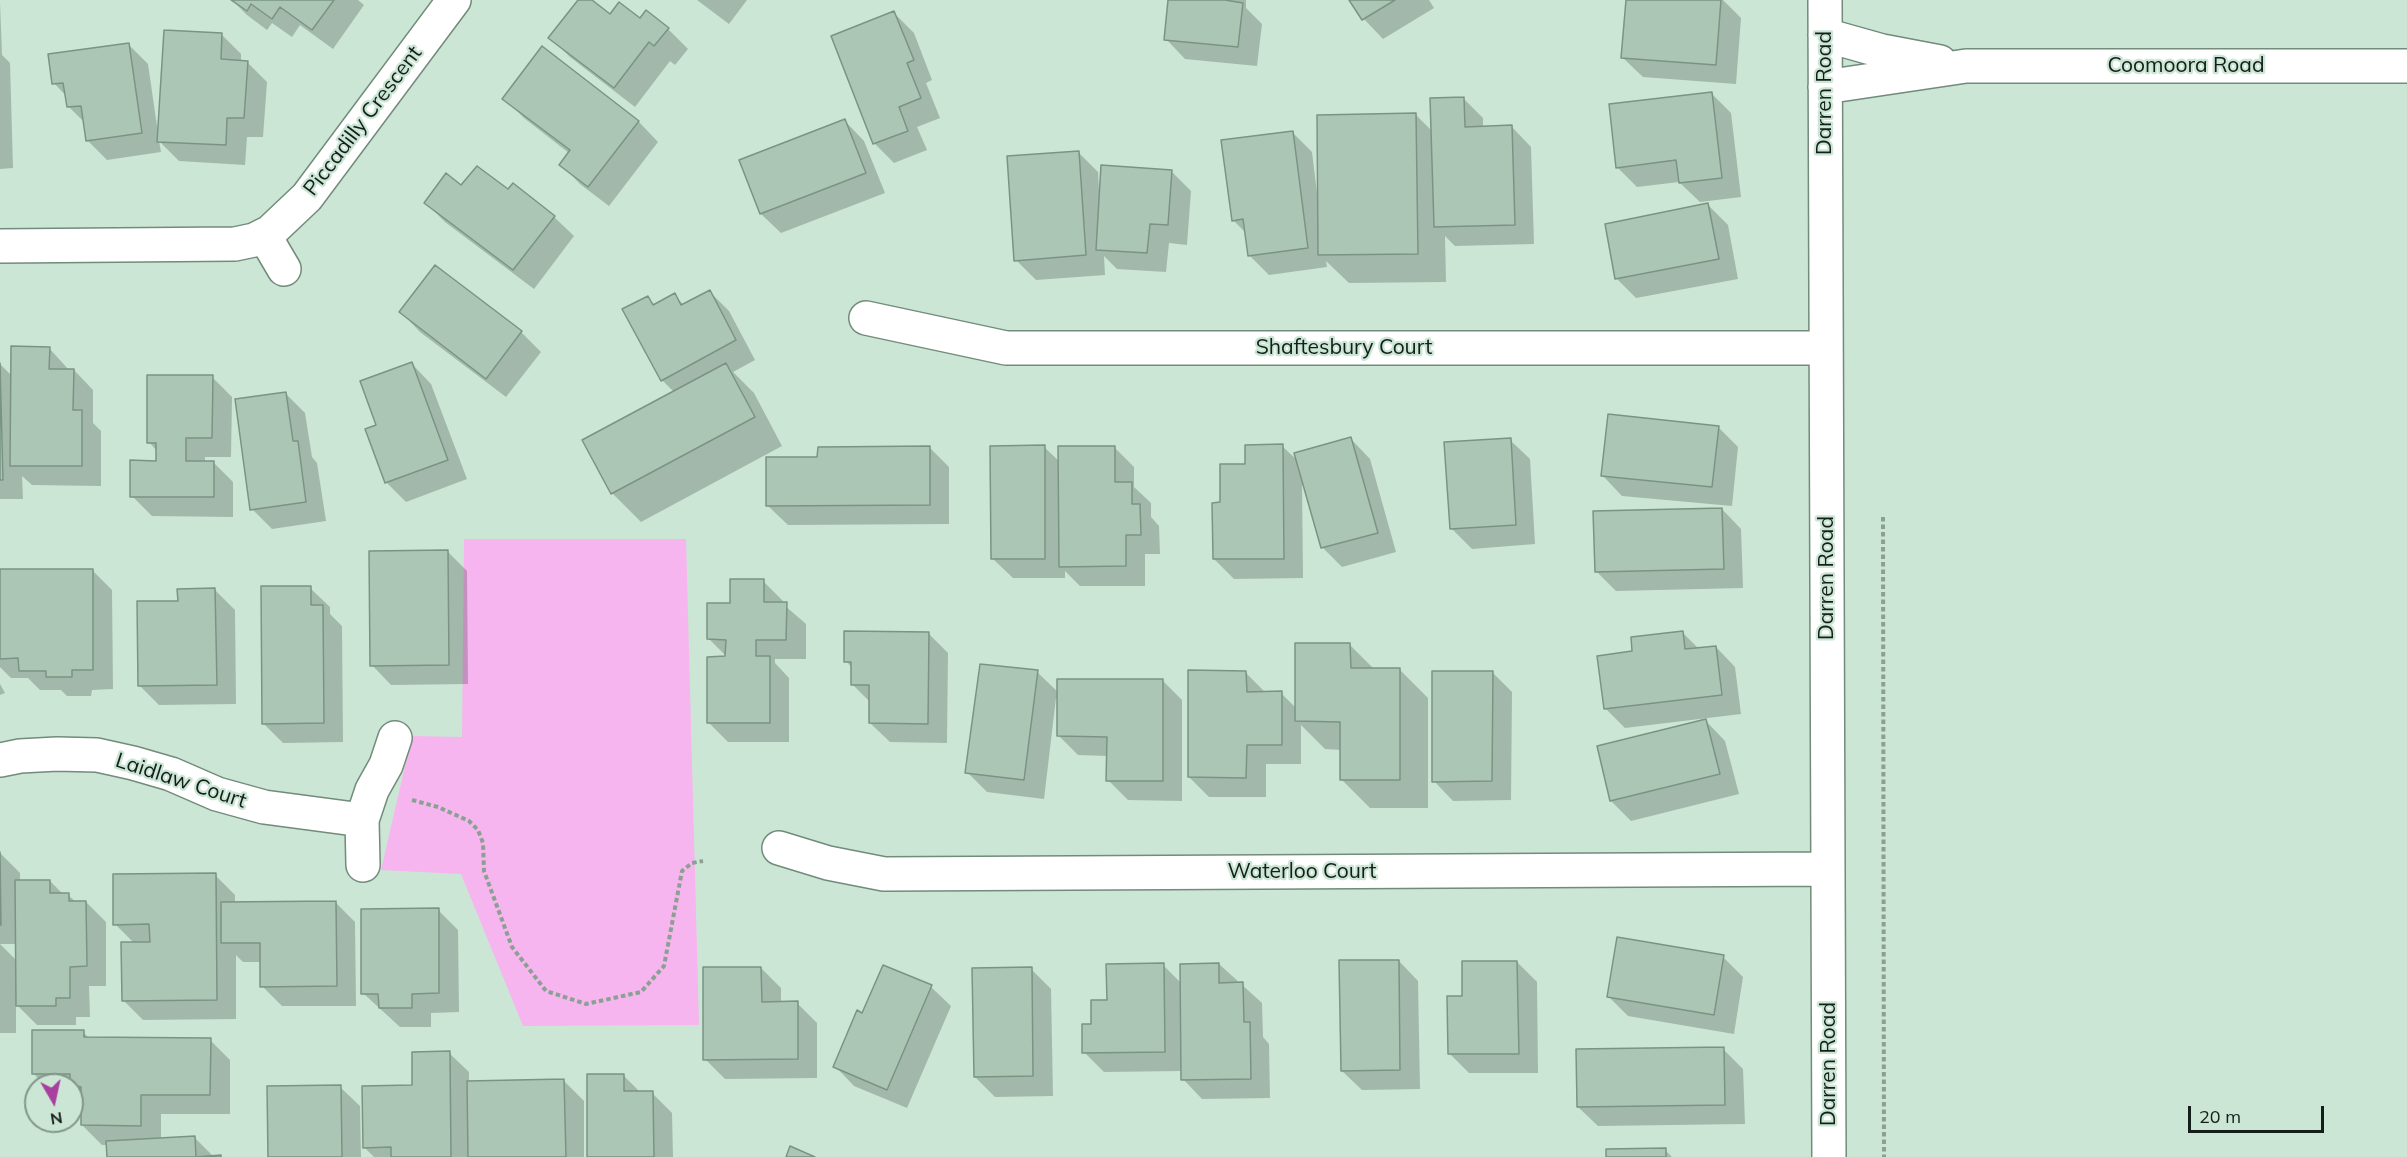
<!DOCTYPE html>
<style>
body{margin:0}
#map{position:relative;width:2407px;height:1157px;overflow:hidden;background:#cbe6d5;font-family:Mulish,sans-serif}
canvas{display:block}
.north{position:absolute;left:24px;top:1073px;width:60px;height:60px;box-sizing:border-box;background:#cbe6d5;border:2px solid #82968a;border-radius:50%;rotate:171deg;font-size:16px;font-weight:700;line-height:24px;text-align:center;color:#151f19}
.north::after{content:'';display:block;margin:auto;width:21px;height:27px;background:#a93fa0;clip-path:polygon(50% 0,100% 100%,50% 72%,0 100%)}
.scale{position:absolute;left:2188px;top:1106px;width:136px;height:27px;box-sizing:border-box;border:3px solid #151f19;border-top:0;padding-left:8px;font-size:18px;line-height:21px;white-space:nowrap;color:#151f19;-webkit-text-stroke:4px #cbe6d5;paint-order:stroke}
</style>
<div id="map">
<canvas width="2407" height="1157"></canvas>
<div class="north">N</div>
<div class="scale">20 m</div>
</div>
<script>
const ctx = document.querySelector('canvas').getContext('2d');
ctx.lineJoin = 'round';
function paint(path, color) { ctx.fillStyle = color; ctx.fill(path, 'evenodd'); }
const toPath = rows => new Path2D(rows.map(r => 'M' + r).join(''));
function strokePath(path, color, width, dash) { ctx.strokeStyle = color; ctx.lineWidth = width; ctx.lineCap = dash ? 'butt' : 'round'; ctx.setLineDash(dash || []); ctx.stroke(path); }
function label(font, color, halo, rows, align = 'center') {
  ctx.font = font + ' Mulish,sans-serif'; ctx.lineWidth = 4.5; ctx.setLineDash([]); ctx.textBaseline = 'middle'; ctx.strokeStyle = halo; ctx.fillStyle = color; for (const [text, x, y, turn = 0] of rows) {
    ctx.save(); ctx.translate(x, y); ctx.rotate((+turn || 0) * Math.PI / 180); ctx.textAlign = isNaN(turn) ? turn : align; if (halo) ctx.strokeText(text, 0, 0); ctx.fillText(text, 0, 0); ctx.restore();
  }
}
paint(toPath([
 [464,539,686,539,699,1025,523,1026,461,874,381,870,412,736,462,737]
]), '#f6b5ee');
paint(toPath([
 [232,0,358,0,364,5,333,49,300,25,292,37,272,23,267,30,247,15],
 [580,0,589,0,611,16,640,20,668,29,688,49,675,65,670,61,635,107,570,57,550,38],
 [697,0,747,0,729,24],
 [1170,0,1246,0,1246,8,1262,24,1257,66,1185,59,1166,39],
 [1351,0,1429,0,1434,8,1383,39,1364,19],
 [1627,0,1723,0,1741,18,1736,84,1643,77,1623,58],
 [0,2,2,55,10,63,13,168,0,169],
 [894,13,914,33,932,80,926,83,940,118,917,127,927,150,894,163,874,143],
 [221,34,241,54,241,62,247,62,267,82,263,137,247,137,245,165,179,161,159,141,161,152,107,160,87,140,85,123,68,106,67,97,54,83,129,45,148,64,158,133],
 [542,48,639,122,658,142,609,206,580,184,561,164,569,153,524,118,504,98],
 [1711,93,1731,113,1741,197,1700,202,1679,182,1637,187,1617,167],
 [1463,98,1483,118,1483,127,1512,127,1531,147,1534,244,1455,246,1445,236,1446,282,1349,283,1326,261,1327,267,1269,275,1249,255,1246,233,1233,220,1292,132,1312,152,1317,193,1320,193,1416,115,1433,132],
 [845,121,864,141,885,193,781,233,761,214,741,161],
 [1078,152,1098,172,1099,190,1171,171,1191,191,1187,245,1169,243,1166,272,1117,269,1104,256,1105,275,1036,280,1016,260],
 [462,187,508,191,554,217,574,236,534,289,445,222,426,203],
 [1708,205,1728,225,1738,279,1636,298,1617,279],
 [709,291,729,311,755,360,733,372,754,393,782,446,641,522,612,493,674,392,662,380,647,297,655,305,674,295,684,305],
 [401,312,521,332,541,352,506,397,420,332],
 [49,348,69,370,74,370,93,390,93,423,101,431,101,486,32,485,22,476,23,499,0,499,0,364,13,377],
 [412,364,431,384,467,479,406,502,386,482,378,426],
 [212,377,232,397,231,457,205,457,205,462,213,462,233,482,233,517,152,516,132,496,157,462,157,451,149,442],
 [286,394,305,413,312,457,317,463,326,521,272,529,252,509],
 [1718,427,1738,447,1732,506,1622,496,1603,476],
 [1351,439,1370,459,1396,552,1342,567,1322,547,1302,481,1303,578,1234,579,1214,559,1222,504,1247,466,1282,446,1298,461],
 [1510,440,1530,459,1535,544,1472,549,1452,529],
 [929,447,949,467,949,524,788,525,768,506,819,458],
 [1044,447,1060,462,1114,447,1134,467,1134,487,1151,503,1151,517,1159,526,1160,554,1145,554,1145,586,1080,586,1065,571,1065,578,1013,578,993,559],
 [1722,509,1741,529,1743,588,1616,591,1597,572],
 [447,551,467,571,468,684,391,685,372,665],
 [92,570,112,590,113,689,92,690,91,696,67,696,61,690,40,690,28,678,11,678,0,667,0,571],
 [763,581,783,601,783,604,806,624,806,659,775,659,775,663,789,678,789,742,728,742,708,722,728,658,709,639,731,605],
 [310,588,330,607,330,614,342,626,343,742,283,743,263,723],
 [215,590,235,610,236,704,159,705,139,685,179,602],
 [1682,632,1699,649,1716,647,1735,667,1741,714,1625,728,1605,708,1634,652],
 [928,633,948,653,947,743,890,742,870,723,870,702,852,684,852,668,846,661],
 [1350,645,1375,670,1400,670,1428,698,1428,808,1370,808,1341,779,1342,750,1325,749,1301,725,1301,764,1266,764,1266,797,1209,797,1189,777,1246,673,1266,693,1281,693,1296,708],
 [1037,672,1059,693,1162,680,1182,700,1182,801,1128,800,1108,780,1108,756,1078,755,1059,736,1059,698,1056,698,1044,799,987,792,967,772],
 [1492,672,1512,692,1511,800,1453,801,1434,781],
 [0,684,5,693,0,695],
 [1704,719,1725,741,1739,794,1631,821,1611,801,1598,747],
 [0,853,20,873,20,881,50,881,64,895,68,895,76,902,86,902,106,922,106,986,89,986,90,1017,76,1017,76,1025,37,1025,16,1004,16,1033,0,1033],
 [0,944,17,944,17,961],
 [215,875,235,895,235,904,335,902,355,922,356,1006,282,1006,262,986,262,962,243,962,236,955,236,1019,143,1020,123,1000,134,943,115,924],
 [438,910,458,930,459,1012,431,1013,431,1027,400,1027,363,993],
 [1723,957,1743,977,1734,1034,1628,1016,1608,996],
 [1399,961,1418,981,1420,1089,1362,1090,1342,1071],
 [1517,962,1537,982,1538,1073,1469,1073,1450,1054,1464,998],
 [1219,964,1262,1003,1263,1037,1269,1044,1270,1098,1202,1099,1183,1079,1182,1071,1104,1072,1084,1052,1093,1025,1108,1001,1163,965,1181,983],
 [761,968,781,988,781,1003,797,1003,817,1023,817,1078,725,1079,705,1059],
 [1031,969,1051,989,1053,1096,995,1097,975,1077],
 [931,987,951,1006,907,1108,854,1086,835,1066,862,1015],
 [83,1032,90,1039,210,1040,230,1060,230,1114,161,1114,161,1140,195,1138,214,1157,108,1157,108,1145,102,1145,82,1125,82,1096,79,1093,72,1093,72,1085,45,1085,33,1073],
 [1723,1049,1743,1069,1745,1124,1598,1126,1578,1107],
 [449,1053,469,1072,469,1083,564,1081,584,1101,584,1157,374,1157,364,1147],
 [623,1075,641,1093,652,1093,672,1113,673,1157,589,1157],
 [340,1087,360,1106,361,1157,270,1157],
 [1665,1150,1672,1157,1608,1157]
]), '#0003');
const building = toPath([
 [231,0,334,0,312,30,280,7,272,19,251,4,247,11,231,0],
 [578,0,592,0,610,14,619,2,640,18,646,10,669,28,654,46,649,42,614,88,548,38,578,0],
 [1168,0,1225,0,1243,3,1238,47,1164,40,1168,0],
 [1349,0,1395,0,1362,20,1349,0],
 [1626,0,1721,0,1716,65,1621,58,1626,0],
 [894,11,914,60,907,63,921,98,899,107,908,131,873,144,831,36,894,11],
 [164,30,222,33,221,59,248,61,244,118,227,118,226,145,157,142,164,30],
 [129,43,142,133,86,141,81,106,67,107,63,83,52,84,48,54,129,43],
 [542,46,639,121,588,187,559,165,570,150,502,99,542,46],
 [1712,92,1722,178,1679,183,1676,160,1616,168,1609,104,1712,92],
 [1464,97,1465,127,1512,125,1515,225,1434,227,1430,98,1464,97],
 [1416,113,1418,254,1318,255,1317,115,1416,113],
 [845,119,866,173,760,214,739,160,845,119],
 [1293,131,1308,248,1248,256,1243,219,1232,221,1221,140,1293,131],
 [1079,151,1086,255,1014,261,1007,156,1079,151],
 [1101,165,1172,170,1168,225,1150,224,1147,253,1096,250,1101,165],
 [477,166,508,189,513,183,555,216,513,270,424,203,446,173,461,185,477,166],
 [1708,203,1719,259,1615,279,1605,224,1708,203],
 [435,265,522,331,486,379,399,312,435,265],
 [710,290,736,340,661,381,622,309,648,296,653,305,675,293,681,305,710,290],
 [11,346,50,347,49,369,74,369,73,410,82,410,82,466,10,466,11,346],
 [412,362,448,460,385,483,365,429,376,425,360,381,412,362],
 [0,363,3,480,0,480,0,363],
 [726,363,755,417,611,494,582,440,726,363],
 [147,375,213,375,212,438,186,438,186,461,214,461,214,497,130,497,130,460,156,461,156,443,147,443,147,375],
 [286,392,293,441,298,441,306,502,250,510,235,399,286,392],
 [1608,414,1719,426,1712,487,1601,476,1608,414],
 [1351,437,1378,533,1321,548,1294,453,1351,437],
 [1511,438,1516,525,1450,529,1444,442,1511,438],
 [1283,444,1284,559,1213,559,1212,503,1220,502,1220,464,1245,464,1245,445,1283,444],
 [1045,445,1045,559,991,559,990,446,1045,445],
 [930,446,930,505,766,506,766,457,817,457,818,447,930,446],
 [1058,446,1115,446,1115,482,1132,482,1132,504,1140,504,1141,535,1126,535,1126,566,1059,567,1058,446],
 [1722,508,1724,569,1595,572,1593,511,1722,508],
 [448,550,449,665,370,666,369,551,448,550],
 [0,569,93,569,93,670,72,670,72,677,46,677,46,671,19,671,18,658,0,659,0,569],
 [730,579,764,579,764,602,787,602,786,640,756,640,756,656,770,656,770,723,707,723,707,657,725,656,726,640,707,639,707,603,730,603,730,579],
 [261,586,311,586,311,605,323,605,324,723,262,724,261,586],
 [215,588,217,685,138,686,137,601,178,601,177,589,215,588],
 [844,631,929,632,928,724,869,723,869,685,851,685,851,662,844,662,844,631],
 [1683,631,1685,649,1716,646,1722,695,1604,709,1597,656,1632,651,1631,637,1683,631],
 [1295,643,1350,643,1351,668,1400,668,1400,780,1340,780,1340,722,1295,721,1295,643],
 [980,664,1038,670,1024,780,965,773,980,664],
 [1188,670,1246,671,1247,692,1282,691,1282,745,1247,745,1246,778,1188,777,1188,670],
 [1432,671,1493,671,1492,781,1432,782,1432,671],
 [1057,679,1163,679,1163,781,1106,781,1107,737,1057,736,1057,679],
 [1706,719,1720,774,1610,801,1597,746,1706,719],
 [0,852,1,925,0,925,0,852],
 [216,873,217,1000,122,1001,121,942,150,942,149,924,113,925,113,874,216,873],
 [15,880,50,880,50,893,69,893,69,901,86,901,87,966,70,967,70,998,56,998,56,1006,16,1006,15,880],
 [336,901,337,986,260,987,260,943,221,943,221,902,336,901],
 [439,908,439,993,412,994,412,1008,379,1008,378,994,361,994,361,909,439,908],
 [1617,937,1724,955,1714,1015,1607,997,1617,937],
 [1339,960,1399,960,1400,1070,1341,1071,1339,960],
 [1462,961,1517,961,1519,1054,1448,1054,1447,996,1462,996,1462,961],
 [1164,963,1165,1052,1082,1053,1082,1024,1091,1024,1091,1000,1107,1000,1106,964,1164,963],
 [1219,963,1219,983,1243,982,1244,1022,1250,1022,1251,1079,1181,1080,1180,964,1219,963],
 [883,965,932,985,887,1090,833,1067,857,1010,862,1013,883,965],
 [703,967,761,967,762,1002,798,1001,798,1059,703,1060,703,967],
 [1032,967,1033,1076,974,1077,972,968,1032,967],
 [32,1030,84,1030,84,1037,211,1038,210,1095,141,1095,141,1126,81,1125,81,1087,70,1085,70,1074,32,1074,32,1030],
 [1724,1047,1725,1105,1577,1107,1576,1049,1724,1047],
 [450,1051,451,1157,391,1157,391,1147,363,1148,362,1086,412,1085,412,1052,450,1051],
 [587,1074,624,1074,624,1091,653,1091,654,1157,587,1157,587,1074],
 [564,1079,566,1157,468,1157,467,1081,564,1079],
 [341,1085,342,1157,268,1157,267,1086,341,1085],
 [195,1136,196,1157,221,1155,221,1157,107,1157,106,1141,195,1136],
 [790,1146,815,1157,786,1157,790,1146],
 [1666,1148,1666,1157,1606,1157,1606,1149,1666,1148]
]);
paint(building, '#acc6b6');
strokePath(building, '#7a9484', 1.5);
const minor = toPath([
 [1825,0,1829,1157],
 [1825,35,1882,51,1940,62],
 [1825,87,1966,66,2407,66],
 [264,235,284,269],
 [0,246,235,244,254,240,270,232,307,197,454,0],
 [866,318,1006,348,1826,348],
 [0,760,20,756,57,754,97,755,133,763,171,774,217,794,264,807,362,820],
 [779,848,828,863,884,874,1828,869],
 [363,865,362,820,372,790,386,765,395,738]
]);
strokePath(minor, '#728b7b', 36);
strokePath(toPath([
 [1883,517,1884,1157],
 [412,800,438,807,469,821,478,830,483,843,484,871,512,947,546,991,586,1004,641,992,664,966,682,871,692,863,703,861]
]), '#8ba093', 4, [4.5, 3]);
strokePath(minor, '#fff', 33);
label('21px', '#151f19', '#cbe6d5', [
 ["Coomoora Road",2186,66],
 ["Darren Road",1825,93,-90],
 ["Piccadilly Crescent",363,121,-53],
 ["Shaftesbury Court",1344,348],
 ["Darren Road",1827,578,-90],
 ["Laidlaw Court",181,781,18],
 ["Waterloo Court",1302,872],
 ["Darren Road",1829,1064,-90]
]);
</script>
